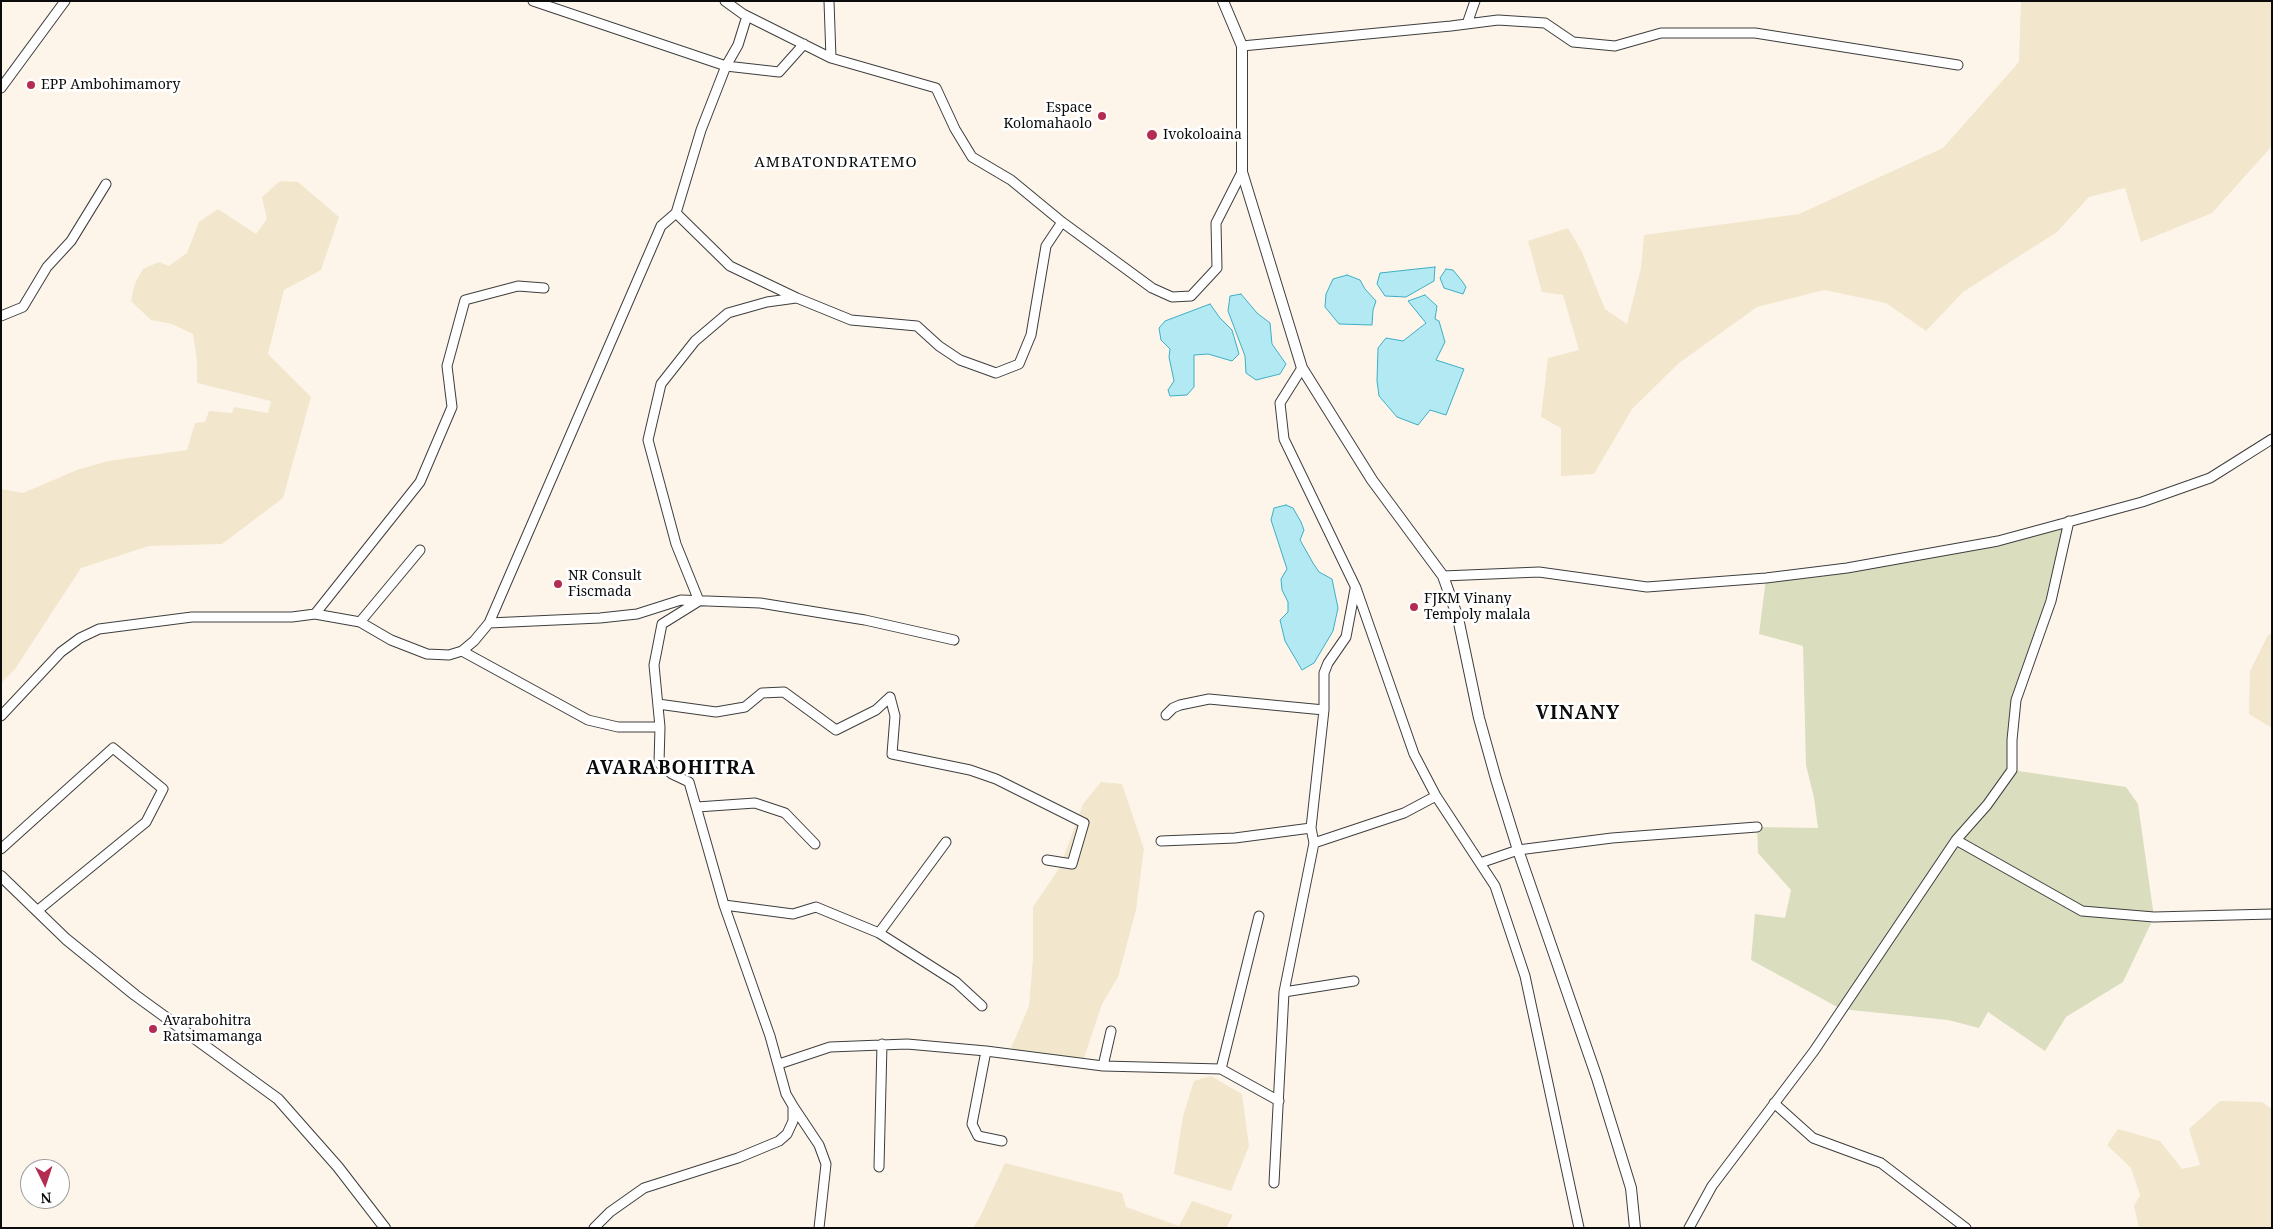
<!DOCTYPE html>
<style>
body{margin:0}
#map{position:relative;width:2273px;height:1229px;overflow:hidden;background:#fef5ea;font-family:"Noto Serif",serif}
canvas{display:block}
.frame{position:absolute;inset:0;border:2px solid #0b0b0b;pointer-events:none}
.north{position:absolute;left:20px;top:1159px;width:50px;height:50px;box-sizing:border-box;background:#fff;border:1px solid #9d9d9d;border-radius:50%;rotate:176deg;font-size:14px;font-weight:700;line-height:20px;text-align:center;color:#0b0b0b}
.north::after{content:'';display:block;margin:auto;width:18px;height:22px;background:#b32c51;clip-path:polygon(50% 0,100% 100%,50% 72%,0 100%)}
</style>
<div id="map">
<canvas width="2273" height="1229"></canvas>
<div class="frame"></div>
<div class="north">N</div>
</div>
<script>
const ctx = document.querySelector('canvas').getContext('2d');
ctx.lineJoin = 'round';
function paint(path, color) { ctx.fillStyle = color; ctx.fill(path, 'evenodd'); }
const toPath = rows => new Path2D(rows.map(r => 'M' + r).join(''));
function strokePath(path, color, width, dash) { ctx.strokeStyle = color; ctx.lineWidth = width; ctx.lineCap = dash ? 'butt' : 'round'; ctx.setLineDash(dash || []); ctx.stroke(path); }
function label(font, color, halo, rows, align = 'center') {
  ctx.font = font + ' "Noto Serif",serif'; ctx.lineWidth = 5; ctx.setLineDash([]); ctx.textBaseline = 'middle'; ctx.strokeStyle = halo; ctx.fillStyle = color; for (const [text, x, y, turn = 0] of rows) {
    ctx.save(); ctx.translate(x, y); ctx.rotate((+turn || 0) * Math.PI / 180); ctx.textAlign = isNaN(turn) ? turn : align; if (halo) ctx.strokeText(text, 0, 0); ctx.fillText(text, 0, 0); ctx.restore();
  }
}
paint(toPath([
 [2021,1,2272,1,2272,146,2212,213,2141,242,2125,188,2089,197,2057,232,1963,292,1926,331,1886,303,1824,290,1757,307,1679,363,1632,409,1594,474,1561,476,1561,428,1541,417,1548,358,1579,350,1563,295,1542,292,1528,241,1568,228,1582,252,1605,309,1627,324,1641,268,1644,235,1799,214,1943,148,2019,62],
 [280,181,298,182,339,217,321,270,284,290,268,354,311,397,283,498,222,544,149,546,81,568,15,669,1,683,1,489,23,493,77,470,108,461,187,450,195,423,205,422,209,411,232,413,234,407,268,413,271,401,197,383,197,360,193,334,172,324,151,320,131,301,135,283,143,269,159,262,169,266,187,253,199,222,218,209,256,234,267,219,262,197],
 [2272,634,2272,728,2249,714,2250,671,2268,635],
 [1101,782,1122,784,1144,849,1136,910,1118,977,1102,1004,1082,1064,1058,1068,1011,1048,1029,1006,1033,959,1033,907,1060,867,1083,804],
 [1211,1076,1242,1094,1249,1146,1231,1191,1174,1174,1183,1116,1194,1081],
 [2220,1101,2262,1102,2272,1109,2272,1228,2139,1228,2134,1206,2140,1195,2131,1168,2107,1145,2118,1129,2160,1141,2182,1169,2200,1165,2189,1129],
 [1005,1163,1122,1193,1126,1207,1179,1226,1192,1201,1233,1215,1226,1228,973,1228,980,1217]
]), '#f2e6cc');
paint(toPath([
 [2069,521,2051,601,2016,700,2012,770,2126,787,2138,804,2154,917,2123,982,2066,1017,2045,1051,1988,1012,1979,1028,1948,1020,1841,1009,1751,960,1755,914,1785,918,1791,890,1758,853,1757,827,1818,828,1814,798,1806,765,1803,646,1759,634,1766,578,1998,541]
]), '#daddbe');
const water = toPath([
 [1435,267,1434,281,1406,297,1385,296,1377,284,1380,273,1435,267],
 [1446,269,1453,270,1462,281,1466,287,1463,294,1444,288,1440,278,1446,269],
 [1347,275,1360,280,1365,289,1376,301,1373,310,1372,325,1339,324,1325,307,1326,294,1333,279,1347,275],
 [1241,294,1257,313,1270,323,1272,344,1286,364,1280,374,1256,380,1246,373,1245,356,1228,311,1230,296,1241,294],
 [1425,295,1437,306,1435,319,1439,321,1445,342,1436,360,1464,369,1446,415,1430,410,1418,425,1397,417,1379,396,1377,381,1378,348,1386,338,1403,341,1426,323,1408,301,1425,295],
 [1210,304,1220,318,1232,330,1239,354,1232,361,1208,354,1194,355,1194,387,1187,395,1170,396,1168,390,1174,381,1169,357,1170,349,1161,340,1159,328,1165,321,1210,304],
 [1286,505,1293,508,1301,522,1304,530,1300,540,1313,563,1319,572,1332,579,1338,608,1333,631,1314,663,1302,670,1285,641,1280,620,1288,612,1288,602,1282,590,1281,579,1287,569,1271,520,1274,508,1286,505]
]);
paint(water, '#b2e9f2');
strokePath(water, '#3daec5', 1);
const minor = toPath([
 [533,1,726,66,779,72,804,44],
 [725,1,743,14,831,58,936,88,955,129,972,157,1011,180,1062,222,1152,288,1172,297,1191,296,1217,268,1216,223,1242,172],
 [829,1,831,58],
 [1467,24,1475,1],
 [1242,46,1451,26,1498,20,1545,23,1573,42,1615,46,1661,33,1755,33,1958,65],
 [1,88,65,1],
 [676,213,701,130,726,66,738,45,747,16],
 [1,316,23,307,47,267,71,241,106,184],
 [1302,368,1280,403,1284,439,1356,588,1414,754,1436,796,1495,886,1525,976,1579,1228],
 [1443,576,1539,572,1647,587,1766,578,1847,568,1998,541,2142,502,2210,478,2272,439],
 [315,614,420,482,452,407,447,366,465,300,518,286,544,288],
 [360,622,420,550],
 [489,623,661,226,676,213,730,266,797,298,851,320,917,326,939,346,960,360,996,373,1019,364,1031,335,1046,246,1062,222],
 [462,651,588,720,618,727,660,727,659,763,672,774,689,782,724,905,770,1036,786,1094,793,1106,793,1121,787,1134,779,1141,738,1158,644,1188,610,1212,594,1228],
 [658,704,716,712,745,707,762,693,784,692,836,730,876,710,890,697,895,716,892,754,970,770,996,779,1084,823,1072,864,1047,860],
 [1166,715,1173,708,1180,705,1209,699,1324,710],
 [1,716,61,652,80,638,99,629,192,617,292,617,315,614,360,622,391,640,427,654,449,655,462,651,474,641,489,623,600,618,637,614,681,600,760,603,865,620,954,640],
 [660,727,654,665,662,624,699,601,676,544,648,440,661,384,695,341,728,313,767,302,796,298],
 [697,807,755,803,785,813,815,844],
 [1311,828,1324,710,1324,673,1328,663,1346,637,1355,589],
 [1956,840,2082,911,2154,917,2272,914],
 [1161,841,1235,838,1311,828,1314,843,1284,992,1274,1183],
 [1314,843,1404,813,1436,796],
 [1,849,113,748,163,789,146,822,37,911],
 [1480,863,1518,850,1612,838,1757,827],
 [724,905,793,914,816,907,879,933,956,982,982,1006],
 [879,933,946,842],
 [1284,992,1354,981],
 [986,1051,1103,1066,1111,1031],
 [779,1064,830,1047,907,1044,986,1051,972,1124,978,1136,1002,1141],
 [1103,1066,1221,1069,1259,916],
 [1221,1069,1279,1101],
 [1774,1103,1813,1138,1881,1163,1966,1228],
 [793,1106,819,1145,826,1164,819,1228],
 [879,1167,882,1044],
 [1689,1228,1712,1186,1814,1051,1956,840,1987,805,2012,770,2012,740,2016,700,2051,601,2069,521]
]);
const tertiary = toPath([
 [1223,1,1242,46,1242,172,1302,368,1372,480,1443,576,1458,618,1479,718,1496,779,1518,850,1597,1078,1631,1188,1635,1228],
 [1,876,66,939,135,995,278,1099,338,1167,385,1228]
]);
strokePath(minor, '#3e3e3e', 11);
strokePath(tertiary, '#3e3e3e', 12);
strokePath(minor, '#fff', 9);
strokePath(tertiary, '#fff', 10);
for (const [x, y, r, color] of [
 [31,85,5,"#b32c51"],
 [1102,116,5,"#b32c51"],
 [1152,135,6,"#b32c51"],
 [558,584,5,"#b32c51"],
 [1414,607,5,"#b32c51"],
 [153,1029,5,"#b32c51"]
]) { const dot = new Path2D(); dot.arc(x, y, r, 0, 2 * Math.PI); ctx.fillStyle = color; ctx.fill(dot); strokePath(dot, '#fff', 2); }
label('14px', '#0b0b0b', '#fff', [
 ["EPP Ambohimamory",41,85],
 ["Espace",1092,108,"right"],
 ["Kolomahaolo",1092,124,"right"],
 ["Ivokoloaina",1163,135],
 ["NR Consult",568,576],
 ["Fiscmada",568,592],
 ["FJKM Vinany",1424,599],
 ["Tempoly malala",1424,615],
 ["Avarabohitra",163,1021],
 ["Ratsimamanga",163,1037]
], 'left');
ctx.letterSpacing = '1px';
label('15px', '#0b0b0b', '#fff', [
 ["AMBATONDRATEMO",836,163]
]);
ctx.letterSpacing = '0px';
ctx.letterSpacing = '1px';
label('bold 19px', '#0b0b0b', '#fff', [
 ["VINANY",1578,714],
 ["AVARABOHITRA",671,769]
]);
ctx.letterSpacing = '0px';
</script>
